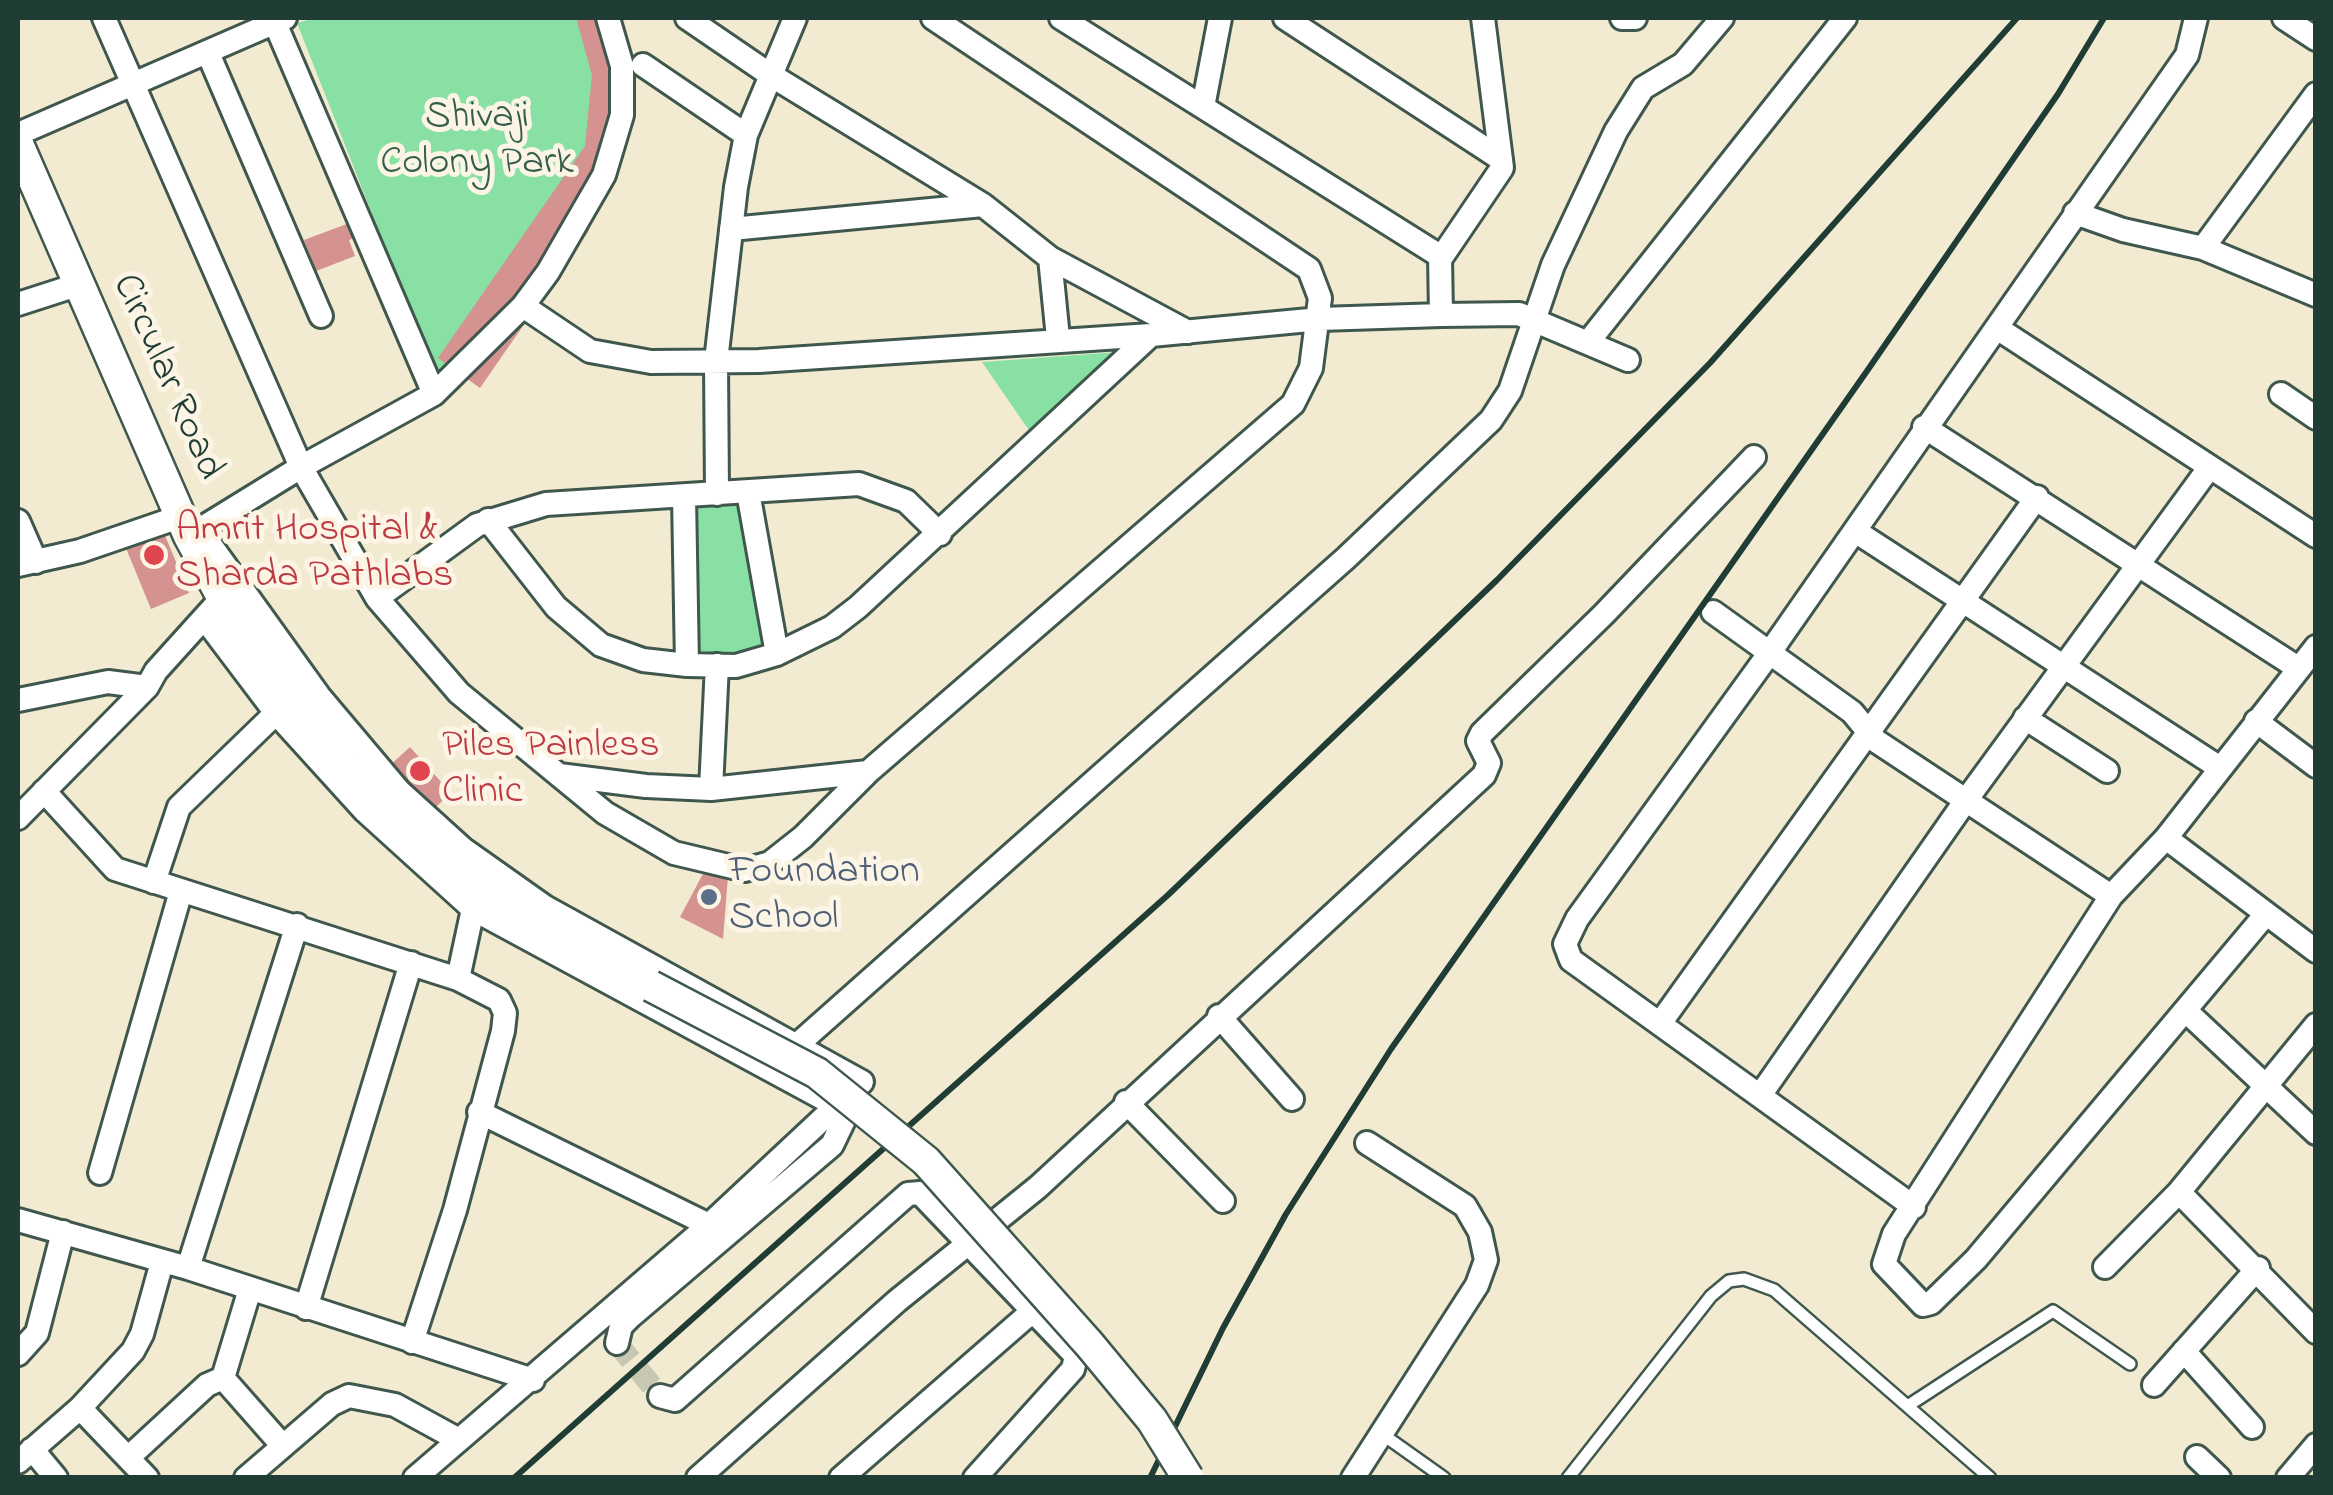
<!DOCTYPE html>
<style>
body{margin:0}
#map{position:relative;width:2333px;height:1495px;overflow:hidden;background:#f2ebd2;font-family:"Indie Flower",sans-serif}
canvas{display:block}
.frame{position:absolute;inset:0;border:20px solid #1f3d34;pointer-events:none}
</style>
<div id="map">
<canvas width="2333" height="1495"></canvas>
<div class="frame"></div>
</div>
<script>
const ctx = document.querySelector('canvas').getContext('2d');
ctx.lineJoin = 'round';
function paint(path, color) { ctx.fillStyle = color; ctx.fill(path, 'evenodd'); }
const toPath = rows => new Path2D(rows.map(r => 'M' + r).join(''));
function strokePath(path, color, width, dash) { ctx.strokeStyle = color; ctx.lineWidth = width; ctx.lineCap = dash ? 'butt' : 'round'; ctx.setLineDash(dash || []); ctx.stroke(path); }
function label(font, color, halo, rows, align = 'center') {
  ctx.font = font + ' "Indie Flower",sans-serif'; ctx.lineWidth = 10; ctx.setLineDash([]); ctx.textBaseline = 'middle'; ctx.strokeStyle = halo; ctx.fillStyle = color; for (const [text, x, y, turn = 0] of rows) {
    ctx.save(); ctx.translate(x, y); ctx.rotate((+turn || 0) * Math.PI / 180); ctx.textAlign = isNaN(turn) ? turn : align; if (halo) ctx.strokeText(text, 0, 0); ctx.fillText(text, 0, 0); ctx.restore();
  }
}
paint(toPath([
 [315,18,607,18,622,115,444,397,297,23],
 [1132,351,1035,439,982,362],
 [745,497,774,653,693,661,689,500]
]), '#88e0a4');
paint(toPath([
 [576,18,609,18,635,113,588,232,480,388,438,358,585,146,592,75],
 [352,222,358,236,349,240,355,256,316,271,304,240],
 [161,526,189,593,151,609,123,541],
 [410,747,451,793,427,815,386,769],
 [705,870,728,876,723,939,680,917]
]), '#d49290');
strokePath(toPath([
 [617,1343,660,1396]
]), '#c8c8b2', 22, [22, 11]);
const lane = toPath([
 [1909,1405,2053,1311,2130,1364],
 [1382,1434,1444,1478],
 [1568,1478,1711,1296,1729,1281,1744,1279,1774,1290,1990,1478]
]);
const street = toPath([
 [104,18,301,467,377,598,459,693,605,813,674,853,745,870,770,863,803,837,868,772,1293,404,1311,368,1320,298,1309,269,933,18],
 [687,18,769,74,983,205,1050,258,1188,332],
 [1285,18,1501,159],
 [1622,18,1635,18],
 [2284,18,2316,39],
 [275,23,434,394],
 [208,53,321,316],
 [643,65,746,135],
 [1203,107,1220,18],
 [18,134,285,18],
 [2075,213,2123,230,2203,248,2316,295],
 [731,229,983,205],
 [2203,248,2316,94],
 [1050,258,1058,338],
 [1441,258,1502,168,1483,18],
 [18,304,80,284],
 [523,306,590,351,651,362,759,361,1151,335,1320,319,1441,315,1440,256,1061,18],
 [1441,315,1519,314,1628,360],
 [1997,328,2316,536],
 [1589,341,1845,18],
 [2281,394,2316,418],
 [1924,427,2298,668],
 [748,492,777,654],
 [717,494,716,361,736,187,746,135,795,18],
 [684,496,687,665],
 [488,520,556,607,601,645,643,660,687,665,736,666,777,654,832,627,858,607,1151,335],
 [18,521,36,562],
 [199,529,319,696,400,792,463,849,545,907,862,1082,709,1225,415,1478],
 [1855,531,2220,768],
 [189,536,301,467,434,394,523,306,548,272,604,175,622,115,622,66,608,18],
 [18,565,80,551,182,516],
 [377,598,477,525,546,504,859,484,906,501,940,534],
 [1713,612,1852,712,1876,741,2111,896],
 [211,627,276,713,365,811,473,909,839,1107,844,1120,832,1145,631,1316,621,1326,617,1343],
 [18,700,108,682,147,687],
 [2025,718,2107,771],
 [2256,721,2316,766],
 [559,775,646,786,711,789,868,772],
 [711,789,717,665],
 [44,791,115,869,458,979,499,1000,505,1013,503,1031,455,1210,412,1342],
 [18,818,147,687,156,671,221,599],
 [2166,838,2316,951],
 [154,882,179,807,276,713],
 [2266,914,1976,1259,1931,1303,1923,1305,1884,1264,1894,1234,2111,896,2166,838,2316,647],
 [458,979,473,909],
 [2187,1012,2316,1133],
 [1219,1016,1292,1099],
 [1661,1022,2037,497],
 [798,1044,1346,558,1491,420,1510,391,1553,265,1616,131,1643,88,1683,64,1722,18],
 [1761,1094,1964,803,2209,468],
 [1126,1102,1223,1201],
 [479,1112,709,1225],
 [100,1173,181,891],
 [2179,1192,2316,1332],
 [1914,1207,1571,960,1565,944,1577,919,1768,655,2187,55,2196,18],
 [18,1220,188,1268,533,1380],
 [2105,1267,2179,1192,2316,1025],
 [188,1268,297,925],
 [250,1289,223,1378,282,1445],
 [306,1308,411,963],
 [2184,1351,2252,1427],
 [18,1354,37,1333,63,1232],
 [2154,1385,2258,1268],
 [660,1396,675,1400,908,1194,920,1193,1076,1356,1073,1369,975,1478],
 [80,1408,147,1478],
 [32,1449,56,1478],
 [129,1457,207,1385,223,1378],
 [2197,1457,2219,1478],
 [18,1462,80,1408,133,1351,142,1334,162,1262],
 [246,1478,332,1404,349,1396,395,1405,459,1440],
 [698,1478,897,1301,1038,1187,1484,775,1489,763,1478,741,1482,733,1604,614,1754,457],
 [841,1478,1035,1309],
 [1353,1478,1477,1285,1486,1260,1480,1232,1465,1206,1367,1143],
 [2288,1478,2316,1445]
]);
const secondary = toPath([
 [18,144,189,536,239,628,345,766,420,839,511,909,651,986]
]);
strokePath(lane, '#3f574c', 16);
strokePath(street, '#3f574c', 28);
strokePath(secondary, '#3f574c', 35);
strokePath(lane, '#fff', 11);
strokePath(street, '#fff', 22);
strokePath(secondary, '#fff', 30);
strokePath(toPath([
 [514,1478,1168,895,1497,580,1710,363,2017,18],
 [1150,1478,1223,1328,1286,1214,1391,1049,1867,371,2058,94,2104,18]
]), '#1f3d34', 6);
const secondaryBridge = toPath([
 [651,986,817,1073,926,1161,1090,1345,1152,1420,1188,1478]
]);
strokePath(secondaryBridge, '#3f574c', 35, []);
strokePath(secondaryBridge, '#fff', 30);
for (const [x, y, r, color] of [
 [154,555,12,"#e0444e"],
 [420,771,12,"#e0444e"],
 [709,897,10,"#5c6f8a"]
]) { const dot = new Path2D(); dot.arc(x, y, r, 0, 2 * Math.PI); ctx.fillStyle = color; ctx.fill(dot); strokePath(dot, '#fcf5e5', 4); }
label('40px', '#345e4a', '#fcf5e5', [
 ["Shivaji",477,119],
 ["Colony Park",477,165]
]);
label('40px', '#1f3d34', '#fcf5e5', [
 ["Circular Road",165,378,66]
]);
label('40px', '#be3a42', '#fcf5e5', [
 ["Amrit Hospital &",176,532],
 ["Sharda Pathlabs",176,578],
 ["Piles Painless",442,748],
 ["Clinic",442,794]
], 'left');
label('40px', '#4e5e75', '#fcf5e5', [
 ["Foundation",729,874],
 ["School",729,920]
], 'left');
</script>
